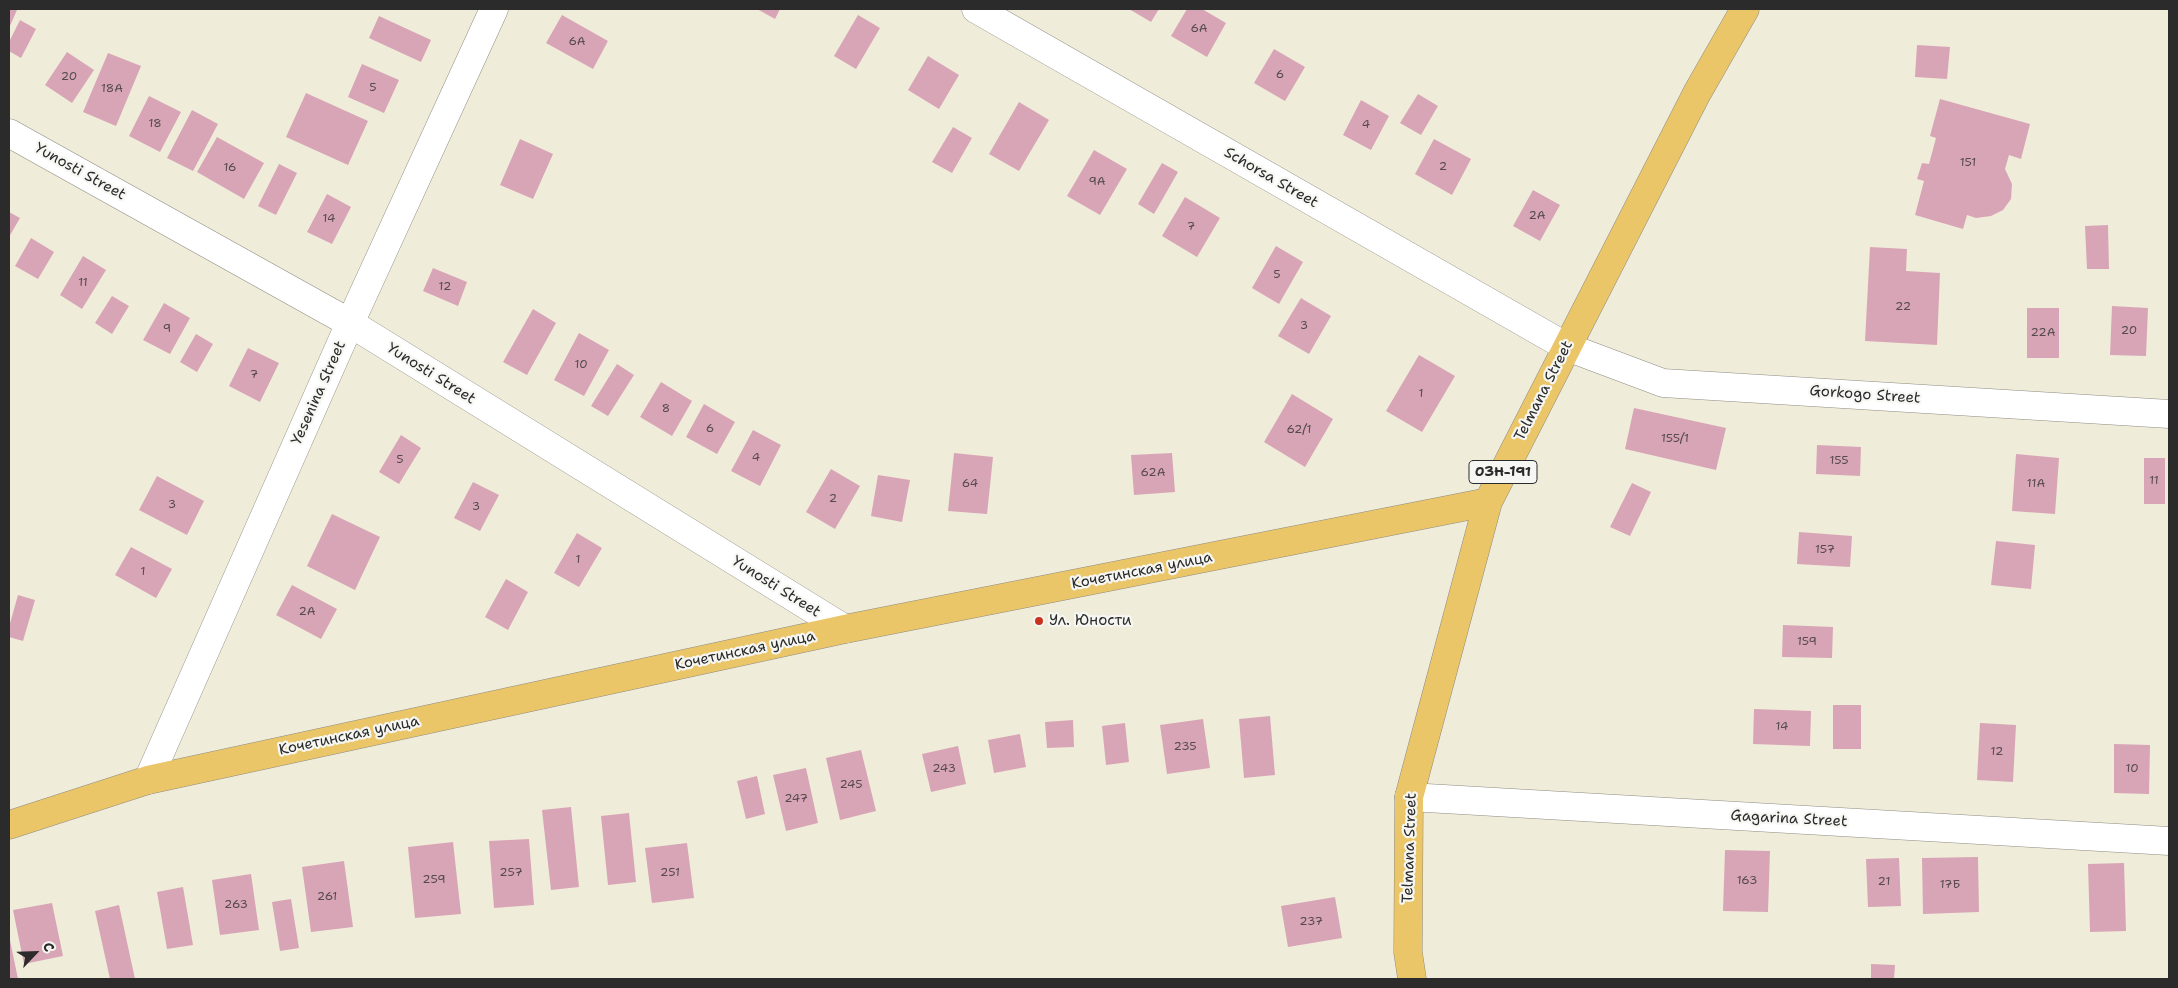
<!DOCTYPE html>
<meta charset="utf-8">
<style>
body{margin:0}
#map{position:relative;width:2178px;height:988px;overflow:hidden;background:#f0ecda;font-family:"Shantell Sans",sans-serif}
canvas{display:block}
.frame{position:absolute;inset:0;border:10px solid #2b2b2b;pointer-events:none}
.north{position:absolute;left:10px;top:928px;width:50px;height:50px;-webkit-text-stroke:4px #f6f6f2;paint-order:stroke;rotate:66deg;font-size:14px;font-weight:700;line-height:20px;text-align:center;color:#2b2b2b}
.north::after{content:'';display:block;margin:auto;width:18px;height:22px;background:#2b2b2b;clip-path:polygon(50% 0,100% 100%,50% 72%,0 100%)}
</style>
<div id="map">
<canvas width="2178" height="988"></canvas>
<div class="frame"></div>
<div class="north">С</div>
</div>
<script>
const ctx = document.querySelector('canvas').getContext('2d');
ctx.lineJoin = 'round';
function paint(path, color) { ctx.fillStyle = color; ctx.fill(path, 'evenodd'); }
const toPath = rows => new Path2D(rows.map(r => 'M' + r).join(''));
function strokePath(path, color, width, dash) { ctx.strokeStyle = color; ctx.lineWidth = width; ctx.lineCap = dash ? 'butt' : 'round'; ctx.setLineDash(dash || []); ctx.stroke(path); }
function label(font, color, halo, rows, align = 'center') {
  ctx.font = font + ' "Shantell Sans",sans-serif'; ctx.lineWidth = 4.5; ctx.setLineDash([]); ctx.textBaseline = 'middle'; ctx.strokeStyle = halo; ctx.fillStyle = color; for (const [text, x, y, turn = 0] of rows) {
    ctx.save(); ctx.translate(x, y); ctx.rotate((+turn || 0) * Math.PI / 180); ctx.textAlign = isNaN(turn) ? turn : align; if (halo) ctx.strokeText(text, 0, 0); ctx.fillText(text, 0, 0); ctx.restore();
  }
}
paint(toPath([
 [9,9,17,10,9,28],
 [757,9,780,9,775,19],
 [1129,9,1159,9,1151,22],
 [1187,9,1202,9,1226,23,1207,57,1171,36],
 [562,15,608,41,593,69,546,43],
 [858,15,880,28,856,69,834,56],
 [379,16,431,40,421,62,369,38],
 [20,20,36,29,21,58,9,51,9,42],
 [1917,45,1950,47,1947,79,1915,77],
 [1274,49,1305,67,1285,101,1254,83],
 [67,52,94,70,72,103,45,85],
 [108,53,141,66,116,126,83,112],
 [928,56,959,75,939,109,908,90],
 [362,64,399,80,384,113,348,97],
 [306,93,368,121,348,165,286,137],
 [1418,94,1438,106,1421,135,1400,123],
 [149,96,181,112,160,152,129,136],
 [1940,99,2030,124,2021,159,2009,155,2005,169,2012,184,2011,199,2003,210,1991,216,1976,218,1967,215,1963,229,1915,215,1924,181,1917,179,1922,163,1929,164,1936,138,1930,136],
 [1361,100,1389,116,1371,150,1343,135],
 [1019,102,1049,120,1019,171,989,154],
 [192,110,218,124,193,171,167,158],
 [953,127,972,138,952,173,932,162],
 [217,137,264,163,244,199,197,172],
 [520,139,553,154,533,199,500,185],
 [1434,139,1471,159,1452,195,1415,174],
 [1094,150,1127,169,1100,215,1067,196],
 [1162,163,1178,172,1154,214,1138,204],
 [279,164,297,173,276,215,258,206],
 [1533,190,1560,205,1540,241,1513,226],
 [327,194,351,207,332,244,307,232],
 [1185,197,1220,218,1197,257,1162,236],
 [9,212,20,218,9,237],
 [2108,225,2109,269,2087,269,2085,226],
 [31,238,54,252,38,279,15,266],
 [1276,246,1303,262,1279,304,1252,288],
 [1870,247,1907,249,1906,271,1940,273,1937,345,1865,341],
 [83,256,106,270,82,309,60,295],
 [433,268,467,282,458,306,423,291],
 [112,296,129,306,112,334,95,323],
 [1301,298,1331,316,1309,354,1278,336],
 [164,303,190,318,170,354,143,340],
 [2112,306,2148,308,2146,356,2110,355],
 [2027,308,2059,308,2059,358,2027,358],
 [533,309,556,323,527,375,503,362],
 [579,333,609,350,584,396,554,380],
 [196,334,213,344,197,372,180,362],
 [248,348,279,363,260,402,229,386],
 [1419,355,1455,376,1422,432,1386,411],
 [617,364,634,375,608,416,591,406],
 [661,382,692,401,672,436,640,417],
 [1292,394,1333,419,1305,467,1264,442],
 [704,404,735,422,717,454,686,437],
 [1634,408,1726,428,1716,470,1625,449],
 [753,430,781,445,760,486,731,471],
 [401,435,421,448,399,484,379,472],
 [1817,445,1861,447,1860,476,1816,474],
 [954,453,993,457,987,514,948,511],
 [1172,453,1175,492,1134,495,1131,455],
 [2016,454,2059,458,2055,514,2012,511],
 [2144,458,2165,458,2165,504,2144,504],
 [831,469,860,486,835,529,806,512],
 [878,475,910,480,902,522,871,516],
 [157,476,204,501,187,535,139,510],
 [473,482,499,495,480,531,454,518],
 [1632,483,1651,492,1630,536,1610,527],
 [332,514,380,537,355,590,307,566],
 [1799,532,1852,536,1850,567,1797,564],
 [577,533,602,548,579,587,554,573],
 [1996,541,2035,545,2031,589,1991,585],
 [131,547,172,569,156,598,115,575],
 [506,579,528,592,508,630,485,617],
 [292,585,337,609,321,639,276,615],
 [18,595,35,600,23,641,9,637,9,627],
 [1783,625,1833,627,1832,658,1782,657],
 [1833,705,1861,705,1861,749,1833,749],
 [1754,709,1811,711,1810,746,1753,744],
 [1270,716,1275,775,1244,778,1239,719],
 [1203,719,1210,768,1167,774,1160,725],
 [1073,720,1074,747,1047,748,1045,722],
 [1125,723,1129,762,1106,765,1102,726],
 [1980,723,2016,725,2013,782,1977,780],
 [1020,734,1026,767,994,773,988,740],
 [2114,744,2150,745,2149,794,2114,793],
 [958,746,966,784,931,792,922,754],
 [861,750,876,811,840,820,826,758],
 [806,768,818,823,786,831,773,775],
 [757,776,765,814,746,819,737,781],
 [571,807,579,887,551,890,542,810],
 [629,813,636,882,608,885,601,816],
 [529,839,534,905,494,908,489,841],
 [453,842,461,914,415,918,408,847],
 [687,843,694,898,652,903,645,848],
 [1725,850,1770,851,1768,912,1723,911],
 [1978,857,1979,912,1923,914,1922,858],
 [1899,858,1901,906,1868,907,1866,859],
 [344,861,353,927,311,932,302,867],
 [2124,863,2126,931,2090,932,2088,864],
 [251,874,259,930,220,935,212,880],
 [183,887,193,945,167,949,157,892],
 [1335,897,1342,938,1288,947,1281,906],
 [291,899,299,948,280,951,272,902],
 [52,903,63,956,24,964,13,910],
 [119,905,135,979,110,979,95,911],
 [10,940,18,979,9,979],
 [1871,964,1895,965,1894,979,1871,979]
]), '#d8a5b6');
const minor = toPath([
 [976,9,1567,347,1663,383,2169,414],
 [9,133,350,323,845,629],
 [148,780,350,323,494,9],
 [1409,797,2169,841]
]);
const major = toPath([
 [9,825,148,780,845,629,1488,502],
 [1412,979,1408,952,1409,797,1488,502,1697,93,1745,9]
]);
strokePath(minor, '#8e8c82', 29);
strokePath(major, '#8e8c82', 29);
strokePath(minor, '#fff', 28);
strokePath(major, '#ebc669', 28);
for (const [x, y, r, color] of [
 [1039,621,5,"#c8321e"]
]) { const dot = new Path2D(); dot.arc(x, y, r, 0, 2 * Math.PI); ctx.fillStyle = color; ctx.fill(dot); strokePath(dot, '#f6f6f2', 2); }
label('12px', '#564a4e', null, [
 ["6А",1199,29],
 ["6А",577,42],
 ["6",1280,75],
 ["20",69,77],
 ["5",373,88],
 ["18А",112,89],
 ["18",155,124],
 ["4",1366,125],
 ["151",1968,163],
 ["2",1443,167],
 ["16",230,168],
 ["9А",1097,182],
 ["2А",1537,216],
 ["14",329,219],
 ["7",1191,227],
 ["5",1277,275],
 ["11",83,283],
 ["12",445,287],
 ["22",1903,307],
 ["3",1304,326],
 ["9",167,329],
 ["20",2129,331],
 ["22А",2043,333],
 ["10",581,365],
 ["7",254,375],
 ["1",1421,394],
 ["8",666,409],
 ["6",710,429],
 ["62/1",1299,430],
 ["155/1",1675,439],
 ["4",756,458],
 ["5",400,460],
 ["155",1839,461],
 ["62А",1153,473],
 ["11",2154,481],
 ["64",970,484],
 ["11А",2036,484],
 ["2",833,499],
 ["3",172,505],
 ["3",476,507],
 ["157",1825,550],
 ["1",578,560],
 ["1",143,572],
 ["2А",307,612],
 ["159",1807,642],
 ["14",1782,727],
 ["235",1185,747],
 ["12",1997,752],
 ["243",944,769],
 ["10",2132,769],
 ["245",851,785],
 ["247",796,799],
 ["257",511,873],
 ["251",670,873],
 ["259",434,880],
 ["163",1747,881],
 ["21",1884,882],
 ["17Б",1950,885],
 ["261",327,897],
 ["263",236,905],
 ["237",1311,922]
]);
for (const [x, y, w] of [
 [1503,472,68]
]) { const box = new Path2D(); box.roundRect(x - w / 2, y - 11.5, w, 23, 4); ctx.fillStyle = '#f6f6f2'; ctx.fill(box); strokePath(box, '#2b2b2b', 1); }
label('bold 14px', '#2b2b2b', null, [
 ["03Н-191",1503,472]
]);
label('15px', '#2b2b2b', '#f6f6f2', [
 ["Yunosti Street",80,172,29],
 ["Schorsa Street",1271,178,30],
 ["Yunosti Street",431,374,32],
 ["Telmana Street",1544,391,-63],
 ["Yesenina Street",319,393,-66],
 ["Gorkogo Street",1865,395,4],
 ["Кочетинская улица",1142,571,-11],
 ["Yunosti Street",776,587,32],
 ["Кочетинская улица",745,651,-12],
 ["Кочетинская улица",349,736,-12],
 ["Gagarina Street",1789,819,3],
 ["Telmana Street",1410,848,-88]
]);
label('15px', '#2b2b2b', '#f6f6f2', [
 ["Ул. Юности",1049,621]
], 'left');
</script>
